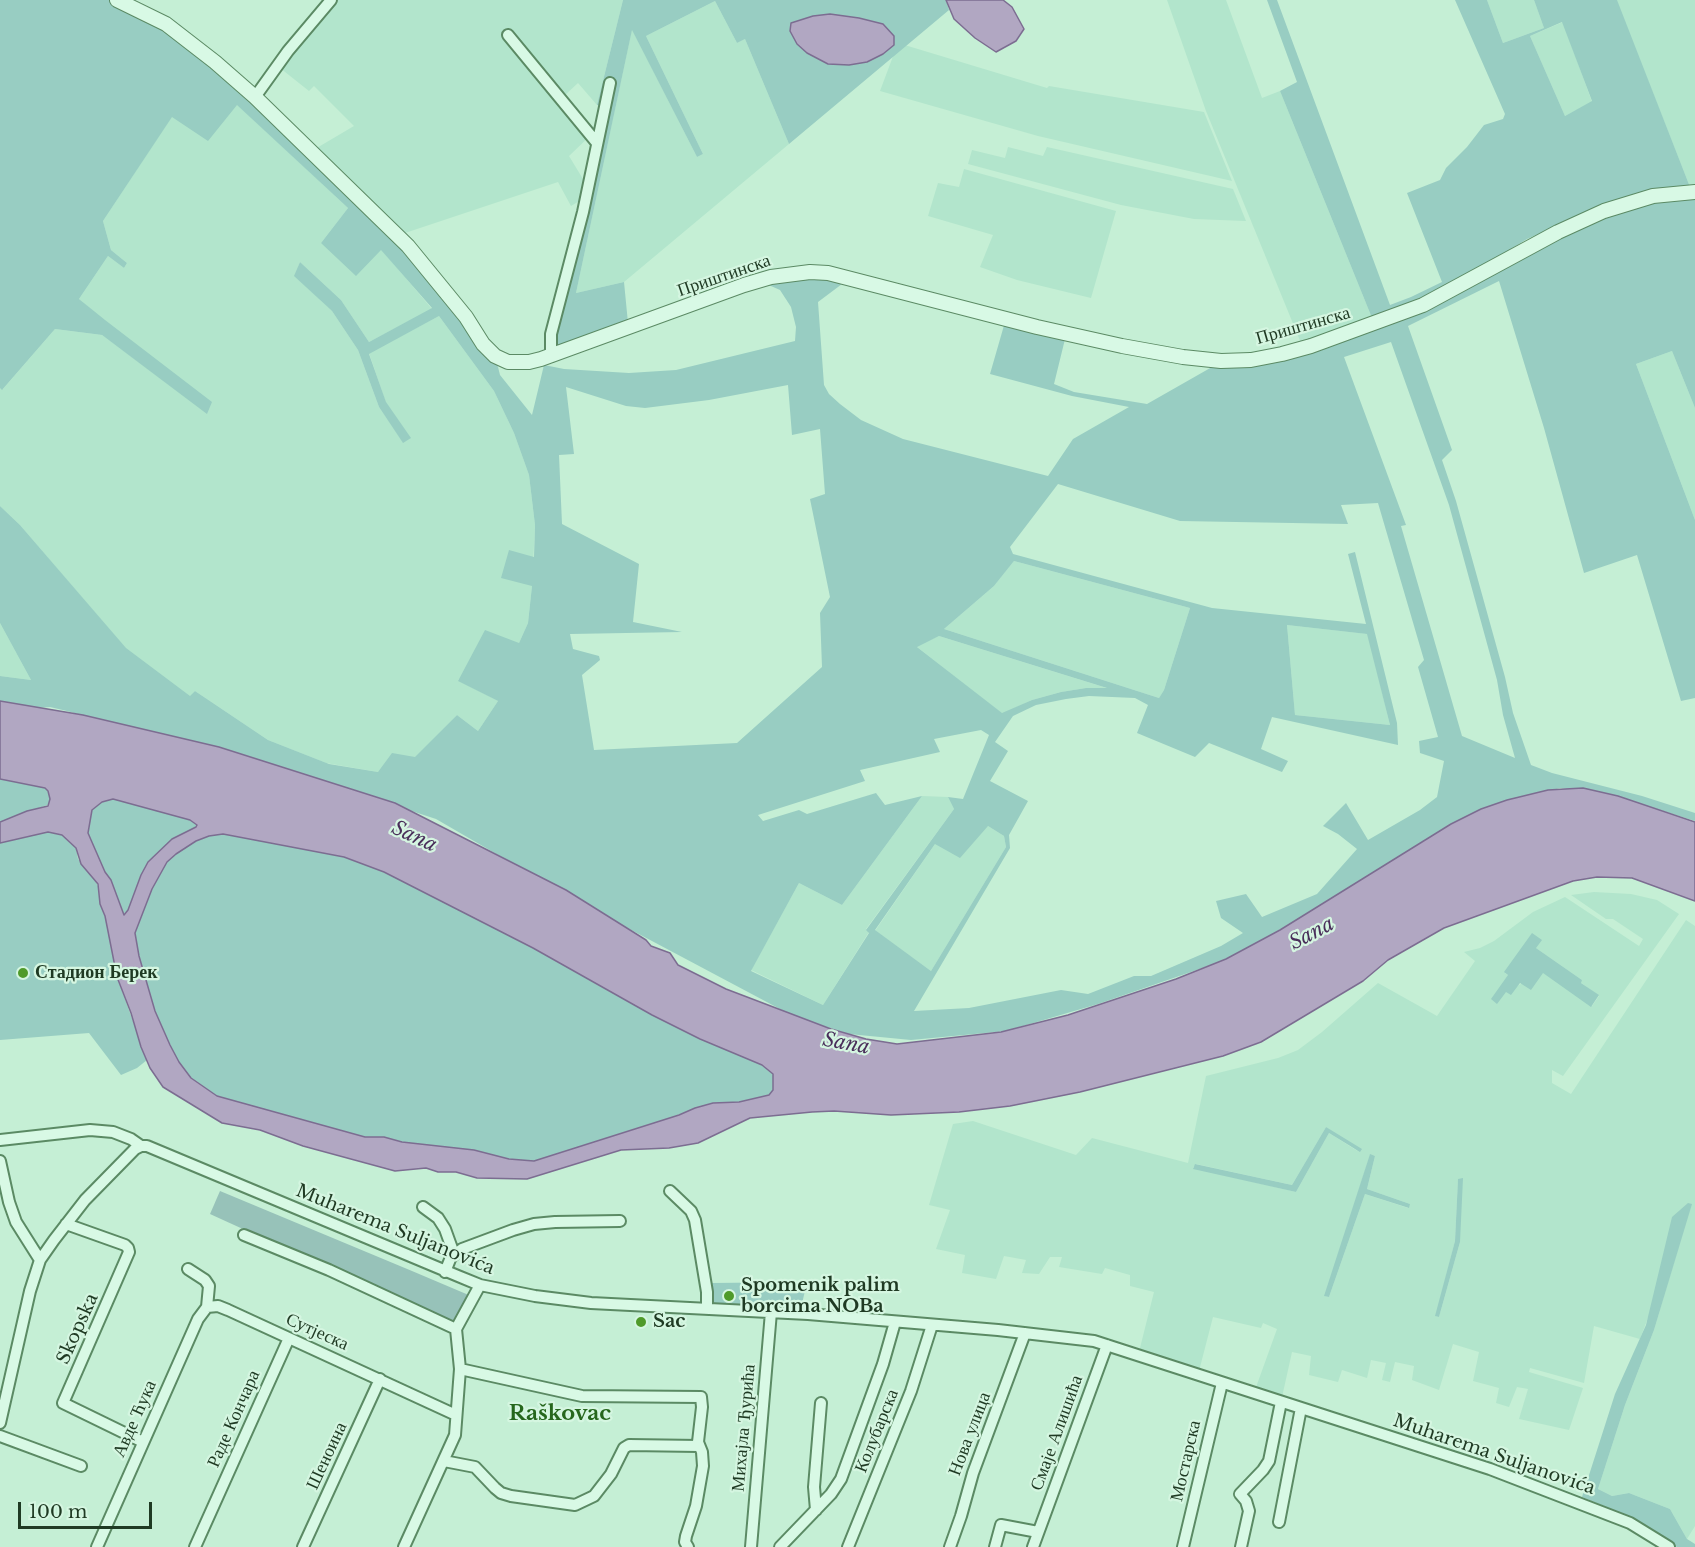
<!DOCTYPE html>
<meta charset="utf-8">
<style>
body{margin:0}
#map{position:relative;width:1695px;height:1547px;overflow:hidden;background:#c5efd5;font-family:"Libre Baskerville",serif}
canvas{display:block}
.scale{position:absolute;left:18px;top:1502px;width:134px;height:27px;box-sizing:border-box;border:3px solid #1f3a23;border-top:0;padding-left:8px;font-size:18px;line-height:21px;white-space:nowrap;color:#1f3a23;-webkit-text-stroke:4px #d5f6e1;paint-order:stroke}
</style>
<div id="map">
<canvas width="1695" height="1547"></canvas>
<div class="scale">100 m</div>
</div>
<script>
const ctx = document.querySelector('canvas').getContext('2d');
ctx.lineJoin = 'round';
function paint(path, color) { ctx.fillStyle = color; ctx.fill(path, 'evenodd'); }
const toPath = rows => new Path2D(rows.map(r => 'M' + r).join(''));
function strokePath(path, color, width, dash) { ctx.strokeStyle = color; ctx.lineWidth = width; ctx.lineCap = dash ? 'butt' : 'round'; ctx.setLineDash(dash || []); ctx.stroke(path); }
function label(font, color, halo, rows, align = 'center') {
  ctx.font = font + ' "Libre Baskerville",serif'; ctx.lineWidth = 4.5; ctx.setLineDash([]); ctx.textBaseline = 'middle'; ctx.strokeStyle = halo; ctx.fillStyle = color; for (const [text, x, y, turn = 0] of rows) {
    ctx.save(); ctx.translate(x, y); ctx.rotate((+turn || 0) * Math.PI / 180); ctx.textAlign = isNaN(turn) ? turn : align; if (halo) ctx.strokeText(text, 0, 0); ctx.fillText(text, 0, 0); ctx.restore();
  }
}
paint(toPath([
 [323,0,623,0,597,105,578,83,564,96,594,132,569,156,586,184,581,200,571,206,558,182,402,234,315,149,354,126,314,86,309,91,275,64],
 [1167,0,1226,0,1262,98,1280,91,1372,318,1301,343,1206,111],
 [1487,0,1534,0,1544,28,1503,43],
 [1616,0,1695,0,1695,186,1690,187],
 [715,1,737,43,745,39,789,144,624,282,576,293,632,29,697,157,703,154,646,36],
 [1563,22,1592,102,1565,116,1530,36],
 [898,43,1047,88,1049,86,1204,112,1232,181,1038,136,880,91],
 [237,104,348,208,321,243,381,249,432,309,369,342,341,300,300,262,295,276,332,311,358,350,379,407,403,442,410,438,386,403,369,353,439,316,494,391,514,433,529,475,535,525,532,586,528,623,519,643,458,680,498,701,478,731,457,715,415,758,378,772,326,763,268,740,195,691,175,719,125,648,20,525,0,506,0,388,3,389,55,329,102,335,208,413,79,299,108,256,124,268,127,263,111,250,103,221,172,116],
 [1008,147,1043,156,1047,147,1233,189,1246,221,1194,219,1121,205,968,164,972,150,1005,158],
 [964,169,1116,211,1091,298,1017,280,980,267,993,235,928,216,938,183,959,187],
 [1672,351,1695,408,1695,520,1636,364],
 [1014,561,1190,608,1164,690,1159,698,944,629,994,586],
 [0,623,31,680,0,676],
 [1287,625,1368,634,1390,725,1295,715],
 [939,636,1110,689,1086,688,1061,692,1032,700,1002,714,916,646],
 [922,796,948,797,954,809,866,929,869,932,823,1005,751,970,799,883,842,905],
 [988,826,1004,836,1006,847,931,971,875,931,935,844],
 [1594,892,1631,894,1657,900,1679,914,1563,1076,1552,1070,1552,1083,1571,1094,1686,920,1695,926,1695,1526,1687,1539,1670,1509,1629,1493,1612,1496,1598,1489,1625,1405,1654,1330,1691,1204,1640,1339,1594,1326,1584,1383,1530,1368,1529,1372,1583,1388,1569,1430,1519,1419,1528,1389,1517,1387,1509,1407,1496,1403,1499,1388,1473,1381,1479,1352,1453,1344,1439,1390,1412,1380,1414,1366,1395,1362,1390,1382,1382,1380,1386,1363,1371,1360,1367,1378,1342,1370,1338,1382,1309,1375,1311,1356,1292,1352,1282,1397,1255,1390,1277,1329,1263,1323,1261,1328,1213,1317,1199,1371,1139,1352,1154,1292,1130,1286,1130,1275,1105,1268,1102,1274,1059,1267,1062,1257,1050,1257,1039,1274,1022,1273,1026,1260,1004,1256,996,1279,962,1273,965,1255,936,1249,950,1210,929,1205,953,1124,973,1121,1076,1155,1092,1138,1188,1163,1206,1076,1278,1058,1298,1050,1322,1032,1378,983,1437,1016,1475,961,1464,952,1480,948,1494,941,1533,912,1565,897,1639,946,1643,939,1613,919,1606,919,1571,895],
 [1536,948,1582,980,1580,982,1599,996,1592,1006,1543,972,1506,992,1508,975,1505,973],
 [1326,1127,1359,1152,1329,1133,1296,1192,1193,1168,1196,1164,1292,1185],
 [1370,1155,1375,1156,1367,1189,1410,1204,1408,1208,1365,1194,1329,1297,1325,1296],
 [1458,1180,1460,1242,1439,1317,1436,1316,1455,1241]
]), '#b2e5cc');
paint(toPath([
 [0,0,110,0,140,14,207,60,393,235,497,363,500,375,532,415,544,365,564,369,629,373,676,370,795,341,796,327,791,307,780,290,762,282,799,273,846,281,818,302,824,385,829,394,840,404,861,420,903,439,1048,476,1073,439,1129,407,1072,396,990,374,1005,322,1066,335,1054,384,1074,392,1147,404,1219,363,1236,363,1397,317,1612,208,1695,193,1695,408,1672,351,1636,364,1695,520,1695,698,1681,701,1637,555,1584,573,1544,428,1499,281,1408,326,1452,450,1442,460,1456,501,1505,677,1513,713,1531,765,1552,773,1642,796,1695,813,1695,821,1622,798,1560,788,1505,804,1444,831,1383,866,1271,940,1214,964,1098,1004,1006,1031,911,1040,849,1034,795,1017,588,907,436,819,366,796,67,711,50,707,26,709,0,706,0,676,31,680,0,623,0,506,20,525,126,648,190,696,195,691,268,740,329,764,378,772,392,753,415,757,457,715,478,731,498,701,458,681,485,630,519,643,528,623,532,586,501,578,509,550,534,557,535,525,529,475,514,433,494,391,439,316,369,354,386,402,411,438,403,443,379,407,358,350,332,311,294,276,300,262,341,300,369,342,432,308,381,250,356,276,321,243,348,208,237,105,208,141,172,117,103,221,111,250,127,263,124,268,108,256,79,299,105,320,212,402,207,414,102,335,55,329,2,390,0,388],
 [1391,342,1449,505,1497,680,1503,715,1515,758,1462,736,1401,526,1406,525,1344,357],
 [788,385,792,435,820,429,825,494,810,499,830,597,820,613,822,667,737,743,594,750,582,675,600,660,599,656,573,649,570,634,682,632,633,622,639,564,562,524,559,455,574,454,566,387,626,406,645,408,709,400],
 [1058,484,1180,521,1348,524,1341,505,1378,503,1424,660,1418,667,1438,737,1419,741,1420,753,1444,761,1437,797,1420,810,1368,840,1346,803,1323,826,1338,834,1357,849,1317,894,1262,917,1246,894,1216,901,1221,918,1243,933,1221,946,1151,976,1134,976,1088,994,1061,990,969,1008,914,1011,1010,848,1009,835,1028,801,990,781,1008,751,995,742,1013,716,1036,705,1066,699,1089,696,1135,698,1148,705,1137,733,1195,757,1209,743,1282,772,1288,761,1261,749,1272,717,1398,745,1397,723,1355,552,1348,554,1366,624,1212,608,1013,554,1010,547],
 [1014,561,1190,608,1164,690,1159,698,944,629,994,586],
 [1287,625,1367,634,1390,725,1295,715],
 [939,636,1107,688,1086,688,1061,692,1032,700,1002,713,917,647],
 [981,730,989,735,963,799,948,797,954,809,866,930,869,933,823,1005,751,971,799,883,842,905,922,796,885,805,876,793,807,814,799,810,763,821,758,815,865,781,860,770,940,752,934,739],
 [988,826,1004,836,1006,847,931,971,875,930,935,844,960,858],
 [623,0,946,0,949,10,789,144,745,39,737,43,715,1,646,36,703,154,697,157,632,30,576,293,624,282,628,323,555,348,552,339,607,107,597,105],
 [1267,0,1277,0,1390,305,1411,297,1442,282,1407,193,1440,180,1446,168,1467,147,1484,125,1503,119,1505,114,1455,0,1487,0,1503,43,1544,28,1534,0,1617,0,1690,187,1668,187,1642,192,1609,203,1527,239,1490,262,1446,285,1414,301,1372,318,1280,91,1297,82],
 [1562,22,1592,101,1565,116,1530,36],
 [0,779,45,788,50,794,50,804,0,822],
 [113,799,190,820,197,825,196,827,172,839,148,862,141,875,128,910,123,915,111,880,105,872,88,833,92,810,102,802],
 [48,832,62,835,76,848,78,859,95,879,100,891,100,904,105,916,117,977,147,1060,137,1068,121,1075,89,1033,0,1040,0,843],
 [223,834,344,857,384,872,533,948,652,1015,700,1039,762,1065,773,1074,773,1090,769,1095,738,1102,713,1103,695,1108,679,1115,534,1161,509,1159,474,1150,402,1142,384,1137,365,1137,217,1097,191,1078,179,1062,170,1045,155,1011,139,956,133,922,148,875,196,836],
 [1532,933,1542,940,1536,948,1582,980,1581,983,1599,995,1591,1007,1543,973,1531,990,1520,983,1511,995,1506,992,1497,1004,1491,999,1508,975,1504,972],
 [1326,1127,1362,1149,1360,1152,1329,1133,1296,1192,1193,1169,1195,1164,1292,1185],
 [1370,1154,1375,1156,1367,1189,1410,1204,1409,1208,1365,1194,1329,1297,1324,1296],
 [1463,1178,1460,1242,1439,1317,1435,1316,1455,1241,1458,1179],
 [1688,1203,1692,1204,1654,1330,1625,1405,1598,1489,1612,1496,1629,1493,1670,1509,1687,1539,1695,1544,1695,1547,1677,1547,1646,1526,1616,1511,1582,1497,1615,1394,1646,1325,1672,1217],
 [807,1282,801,1308,715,1305,711,1301,711,1283]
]), '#98cdc2');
paint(toPath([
 [220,1191,412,1271,471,1296,463,1311,451,1324,210,1214]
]), '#97c2b9');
const water = toPath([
 [946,0,1003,0,1012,7,1024,29,1016,41,996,52,975,38,954,19,946,0],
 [830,14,859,18,883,24,894,36,894,45,883,54,867,62,849,65,828,64,807,53,797,44,790,31,791,23,813,16,830,14],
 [0,701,83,715,219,747,395,803,566,890,646,940,651,946,670,953,678,965,726,989,831,1029,866,1039,897,1044,1001,1032,1068,1015,1176,979,1226,959,1280,930,1451,824,1481,809,1507,800,1548,790,1583,788,1618,796,1695,822,1695,901,1632,878,1597,877,1573,881,1444,928,1388,960,1363,981,1261,1042,1223,1056,1080,1092,1010,1106,959,1112,891,1115,834,1111,812,1112,750,1118,698,1143,669,1148,621,1150,527,1179,477,1178,456,1172,438,1172,426,1168,395,1171,303,1146,260,1130,222,1123,163,1087,150,1068,141,1047,131,1013,117,977,105,916,100,904,98,884,81,864,76,848,62,835,48,832,0,843,0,822,27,811,48,806,50,799,48,791,45,788,0,779,0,701],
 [113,799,190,820,197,825,196,827,172,839,148,862,141,875,128,910,124,915,111,880,105,872,88,833,92,810,102,802,113,799],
 [223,834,344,857,384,872,533,948,652,1015,700,1039,762,1065,773,1074,773,1090,769,1095,739,1102,713,1103,695,1108,679,1115,534,1161,509,1159,474,1150,402,1142,384,1137,365,1137,217,1096,191,1078,179,1062,170,1045,155,1011,139,956,135,933,152,889,167,862,176,854,196,841,209,836,223,834]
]);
paint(water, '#b1a7c2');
strokePath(water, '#7c6d91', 1.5);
const minor = toPath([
 [508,35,597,143],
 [255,97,288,51,331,0],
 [551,356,551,334,583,212,610,83],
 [0,1140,90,1130,113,1132,131,1139,141,1146],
 [0,1161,9,1202,16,1222,40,1260],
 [670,1191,691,1211,695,1220,707,1292,707,1309],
 [423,1207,438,1218,445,1229,454,1254],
 [66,1224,125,1245,128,1248,129,1252,63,1403,143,1442],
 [244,1235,329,1270,456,1329],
 [188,1269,205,1280,209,1286,207,1307,218,1306,228,1310,456,1415],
 [445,1272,451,1257,462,1249,513,1230,534,1224,555,1222,620,1221],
 [460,1369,582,1396,701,1397,702,1407,698,1442,702,1452,703,1466,696,1506,686,1536,685,1542,688,1547],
 [0,1423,30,1291,40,1260,54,1240,85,1200,135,1149,141,1146,147,1146,458,1276,480,1285,535,1296,591,1303,808,1314,998,1330,1094,1341,1490,1469,1630,1523,1669,1547],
 [0,1436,81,1466],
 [444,1461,475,1467,495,1488,501,1493,511,1496,575,1505,594,1496,611,1474,624,1448,629,1445,699,1446],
 [816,1510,814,1487,821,1403],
 [1279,1522,1301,1408],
 [97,1547,198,1319,207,1307],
 [195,1547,289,1338],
 [303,1547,380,1379],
 [404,1547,455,1435,460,1369,456,1329,480,1285],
 [751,1547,771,1312],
 [780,1547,831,1494,841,1479,883,1364,895,1322],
 [848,1547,911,1391,932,1325],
 [950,1547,961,1516,973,1473,1025,1333],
 [995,1547,1001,1525,1038,1532],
 [1033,1547,1107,1345],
 [1183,1547,1222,1383],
 [1241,1547,1249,1511,1246,1501,1240,1494,1263,1470,1269,1461,1281,1402]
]);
const tertiary = toPath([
 [117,0,166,24,215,62,255,97,408,246,466,317,483,344,495,356,508,362,529,362,541,359,744,285,771,277,810,272,828,273,1037,327,1122,346,1183,357,1221,361,1251,360,1282,354,1311,346,1423,305,1558,232,1604,211,1653,196,1695,192]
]);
strokePath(minor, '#5b8a64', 14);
strokePath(tertiary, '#5b8a64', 16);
strokePath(minor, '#d8f9e5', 10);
strokePath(tertiary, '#d8f9e5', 14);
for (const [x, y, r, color] of [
 [23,973,6,"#4f9a2a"],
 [729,1296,6,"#4f9a2a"],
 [641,1322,6,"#4f9a2a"]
]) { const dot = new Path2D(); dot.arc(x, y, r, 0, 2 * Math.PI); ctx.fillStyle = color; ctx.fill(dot); strokePath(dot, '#d5f6e1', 2); }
label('18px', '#1f3a23', '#d5f6e1', [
 ["Приштинска",724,276,-19],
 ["Приштинска",1303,326,-16],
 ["Muharema Suljanovića",395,1230,22],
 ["Skopska",78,1329,-66],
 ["Сутјеска",317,1332,24],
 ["Авде Ћука",135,1419,-66],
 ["Раде Кончара",234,1419,-66],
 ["Михајла Ђурића",744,1428,-85],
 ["Колубарска",877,1431,-68],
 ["Смаје Алишића",1057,1433,-70],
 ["Нова улица",970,1434,-69],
 ["Muharema Suljanovića",1494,1455,19],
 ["Шеноина",327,1456,-65],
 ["Мостарска",1186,1461,-77]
]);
label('bold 18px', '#1f3a23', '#d5f6e1', [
 ["Стадион Берек",35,973],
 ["Spomenik palim",741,1286],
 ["borcima NOBa",741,1307],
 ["Sac",653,1322]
], 'left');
label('italic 20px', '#492e5a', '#d5f6e1', [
 ["Sana",414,837,25],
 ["Sana",1312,934,-28],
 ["Sana",846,1044,10]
]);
label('bold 21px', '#26671d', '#d5f6e1', [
 ["Raškovac",560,1414]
]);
</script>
